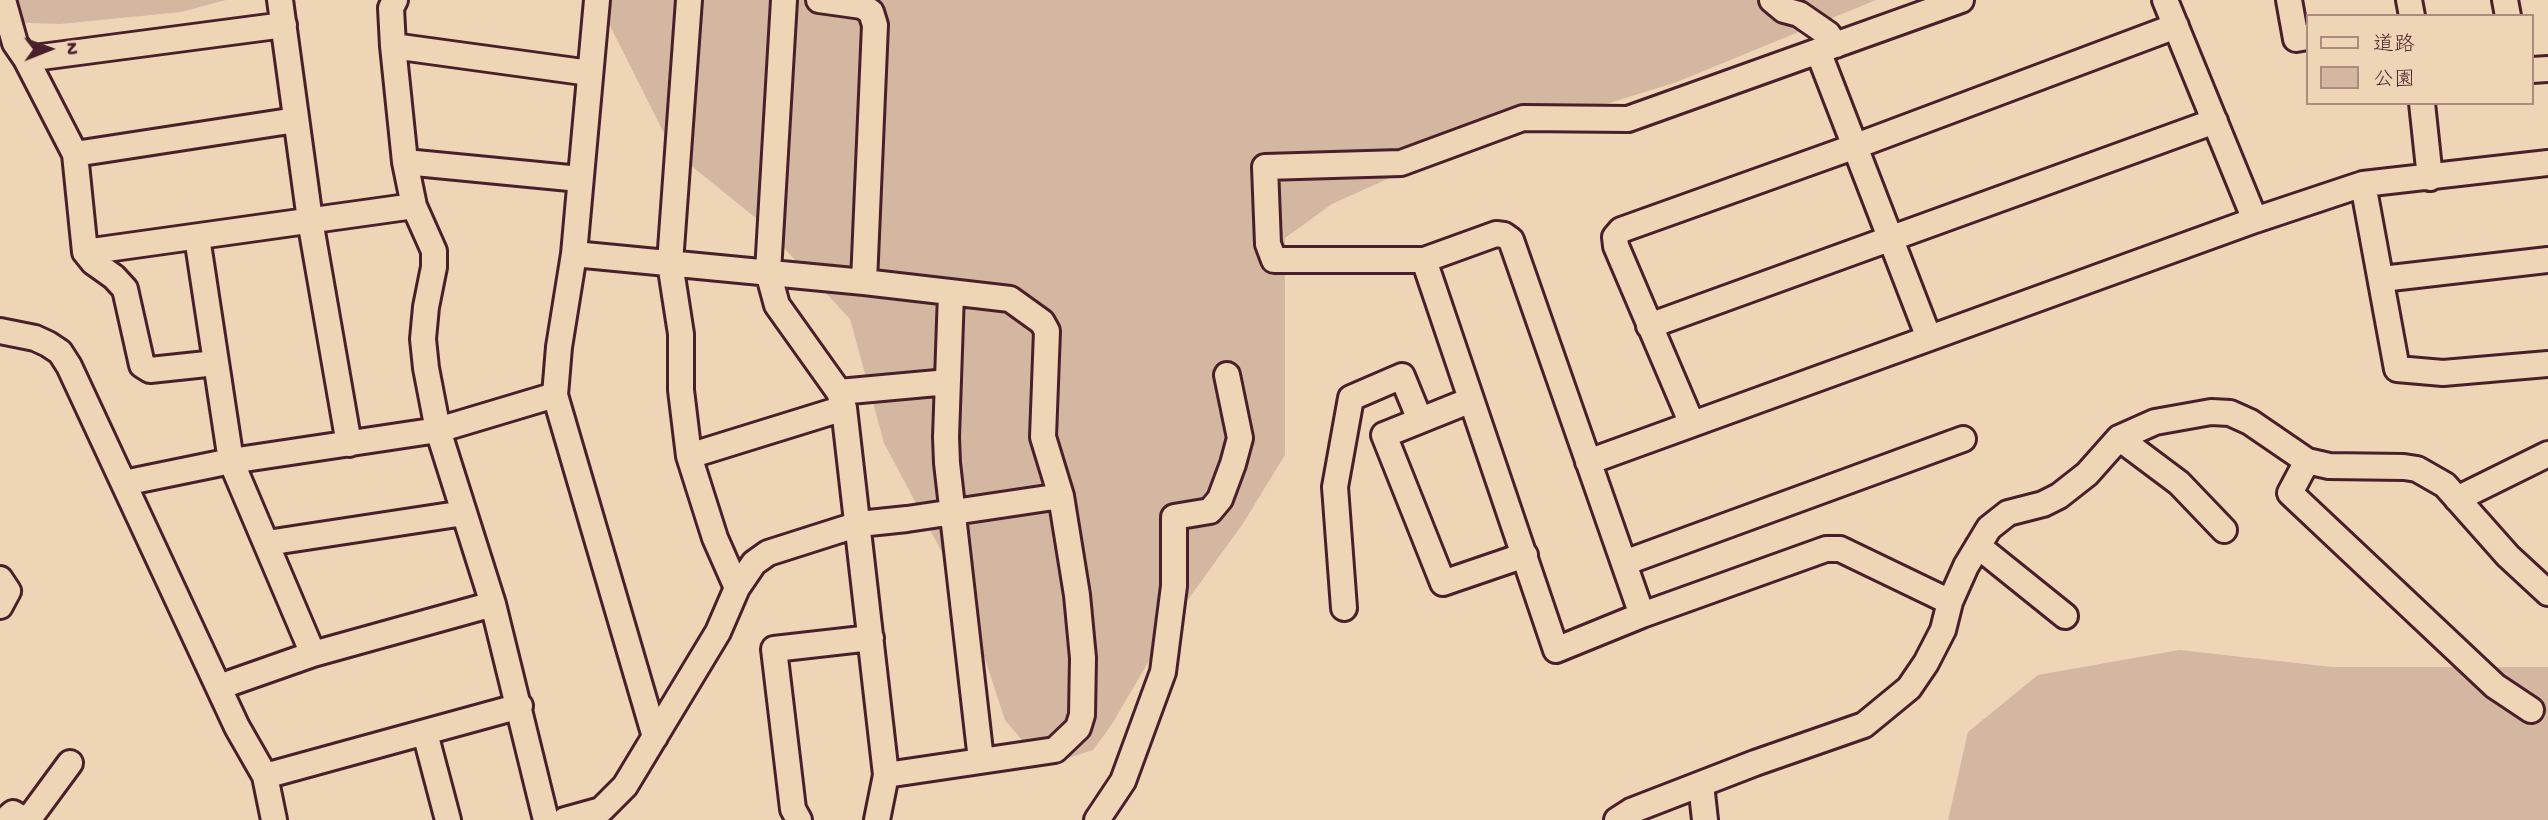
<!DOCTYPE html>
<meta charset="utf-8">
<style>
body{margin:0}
#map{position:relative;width:2548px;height:820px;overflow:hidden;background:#eed5b6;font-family:"Gochi Hand","Klee One",sans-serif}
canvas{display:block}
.legend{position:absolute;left:2306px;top:14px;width:228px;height:91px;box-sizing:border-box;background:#eed5b6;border:2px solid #ac8c7e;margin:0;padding:9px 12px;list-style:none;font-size:21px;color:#4a1f2b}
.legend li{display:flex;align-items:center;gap:14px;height:35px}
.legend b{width:35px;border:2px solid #ac8c7e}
.north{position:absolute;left:14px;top:14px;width:70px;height:70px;-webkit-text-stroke:5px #eed5b6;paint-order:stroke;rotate:89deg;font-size:19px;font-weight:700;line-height:28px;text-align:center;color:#4a1f2b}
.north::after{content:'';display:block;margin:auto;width:24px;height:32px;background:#4a1f2b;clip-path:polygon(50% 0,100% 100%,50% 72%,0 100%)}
</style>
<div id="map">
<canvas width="2548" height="820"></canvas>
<ul class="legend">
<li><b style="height:9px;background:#eed5b6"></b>道路</li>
<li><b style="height:19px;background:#d3b7a0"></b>公園</li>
</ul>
<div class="north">N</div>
</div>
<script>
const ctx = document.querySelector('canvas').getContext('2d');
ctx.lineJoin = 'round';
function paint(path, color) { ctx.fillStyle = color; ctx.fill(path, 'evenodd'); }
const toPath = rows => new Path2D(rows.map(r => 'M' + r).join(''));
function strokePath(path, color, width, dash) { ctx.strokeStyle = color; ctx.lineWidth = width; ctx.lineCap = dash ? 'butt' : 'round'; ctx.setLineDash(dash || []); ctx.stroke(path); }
paint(toPath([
 [0,0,226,0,181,12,60,24,0,22],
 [597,0,1876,0,1677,82,1436,157,1332,204,1285,238,1285,455,1242,525,1173,620,1112,724,1093,750,1044,766,1005,720,963,592,884,443,850,319,757,219,673,151],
 [2179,650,2332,667,2548,667,2548,820,1948,820,1968,732,2038,675]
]), '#d3b7a0');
const minor = toPath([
 [3,0,15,43,26,59,75,154,85,252,93,262,114,277,125,289,142,365,150,370,216,363],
 [280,0,310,220,349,444],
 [395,0,391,8,393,46,405,162,414,206,434,251,434,267,426,307,423,339,426,368,438,430,493,604,546,820],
 [597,0,574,254,559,347,555,395,655,737],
 [689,0,670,263,681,334,681,390,689,456,715,538,737,588],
 [784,0,768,272,777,305,839,392,844,408,886,775,877,820],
 [819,0,862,6,871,12,875,25,864,282],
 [1772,0,1784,10,1799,14,1828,34,1836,45],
 [2165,0,2255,220],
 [2289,0,2296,39,2308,37],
 [2409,0,2412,16],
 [2505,0,2508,16],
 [393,46,590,73],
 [1818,51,1929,338],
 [26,59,284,25],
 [2532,70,2548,69],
 [2422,103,2430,178],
 [75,154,296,120],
 [405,162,580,179],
 [2363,184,2397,369,2443,373,2548,364],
 [197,237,231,461,313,654],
 [85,252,414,206],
 [574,254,864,282,1010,299,1042,322,1047,331,1043,437,1061,496,1077,595,1083,658,1082,715,1078,728,1055,750,886,775],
 [1424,260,1556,650,1642,615,1826,549,1840,549,1950,602],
 [2382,279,2548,260],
 [951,293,946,437,947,463,981,760],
 [1649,326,2215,121],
 [0,331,35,338,48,344,60,352,69,366,237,727,265,776,274,820],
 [839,392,948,382],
 [1471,400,1384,435,1443,583,1525,555],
 [1692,424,1616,246,1615,237,1621,230,1856,146,2176,26],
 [2119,438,2179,483,2224,530],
 [689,456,844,408],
 [2307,461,2290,493,2495,686,2531,710],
 [1588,462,2255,220,2363,184,2548,163],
 [124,483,231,461,438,430,555,395],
 [2457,499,2548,454],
 [267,543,464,513],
 [1978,546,2065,616],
 [1624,563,1963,439],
 [0,579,8,591,0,606],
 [1344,608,1335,487,1351,398,1402,376,1420,420],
 [1642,615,1511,240,1504,235,1496,234,1424,260,1274,260,1268,244,1265,167,1401,163,1523,118,1628,119,1961,0],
 [219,687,313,654,493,604],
 [425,733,448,820],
 [265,776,520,706],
 [1701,784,1705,820],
 [5,820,13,813,25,820],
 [28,820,70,763],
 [565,820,601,810,625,786,718,632,737,588,754,563,768,553,859,524,907,519,1061,496],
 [799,820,793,809,774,649,871,638],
 [1097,820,1123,781,1163,672,1174,586,1174,517,1210,511,1220,499,1233,464,1240,438,1227,375],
 [1617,820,1631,811,1755,763,1864,725,1909,688,1926,663,1943,630,1950,602,1966,566,1989,528,2008,513,2043,504,2059,496,2087,474,2119,438,2155,422,2211,412,2230,413,2250,422,2307,461,2329,466,2404,467,2417,469,2445,485,2508,556,2548,593]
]);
strokePath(minor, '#4a1f2b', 30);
strokePath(minor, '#eed5b6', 24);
</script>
